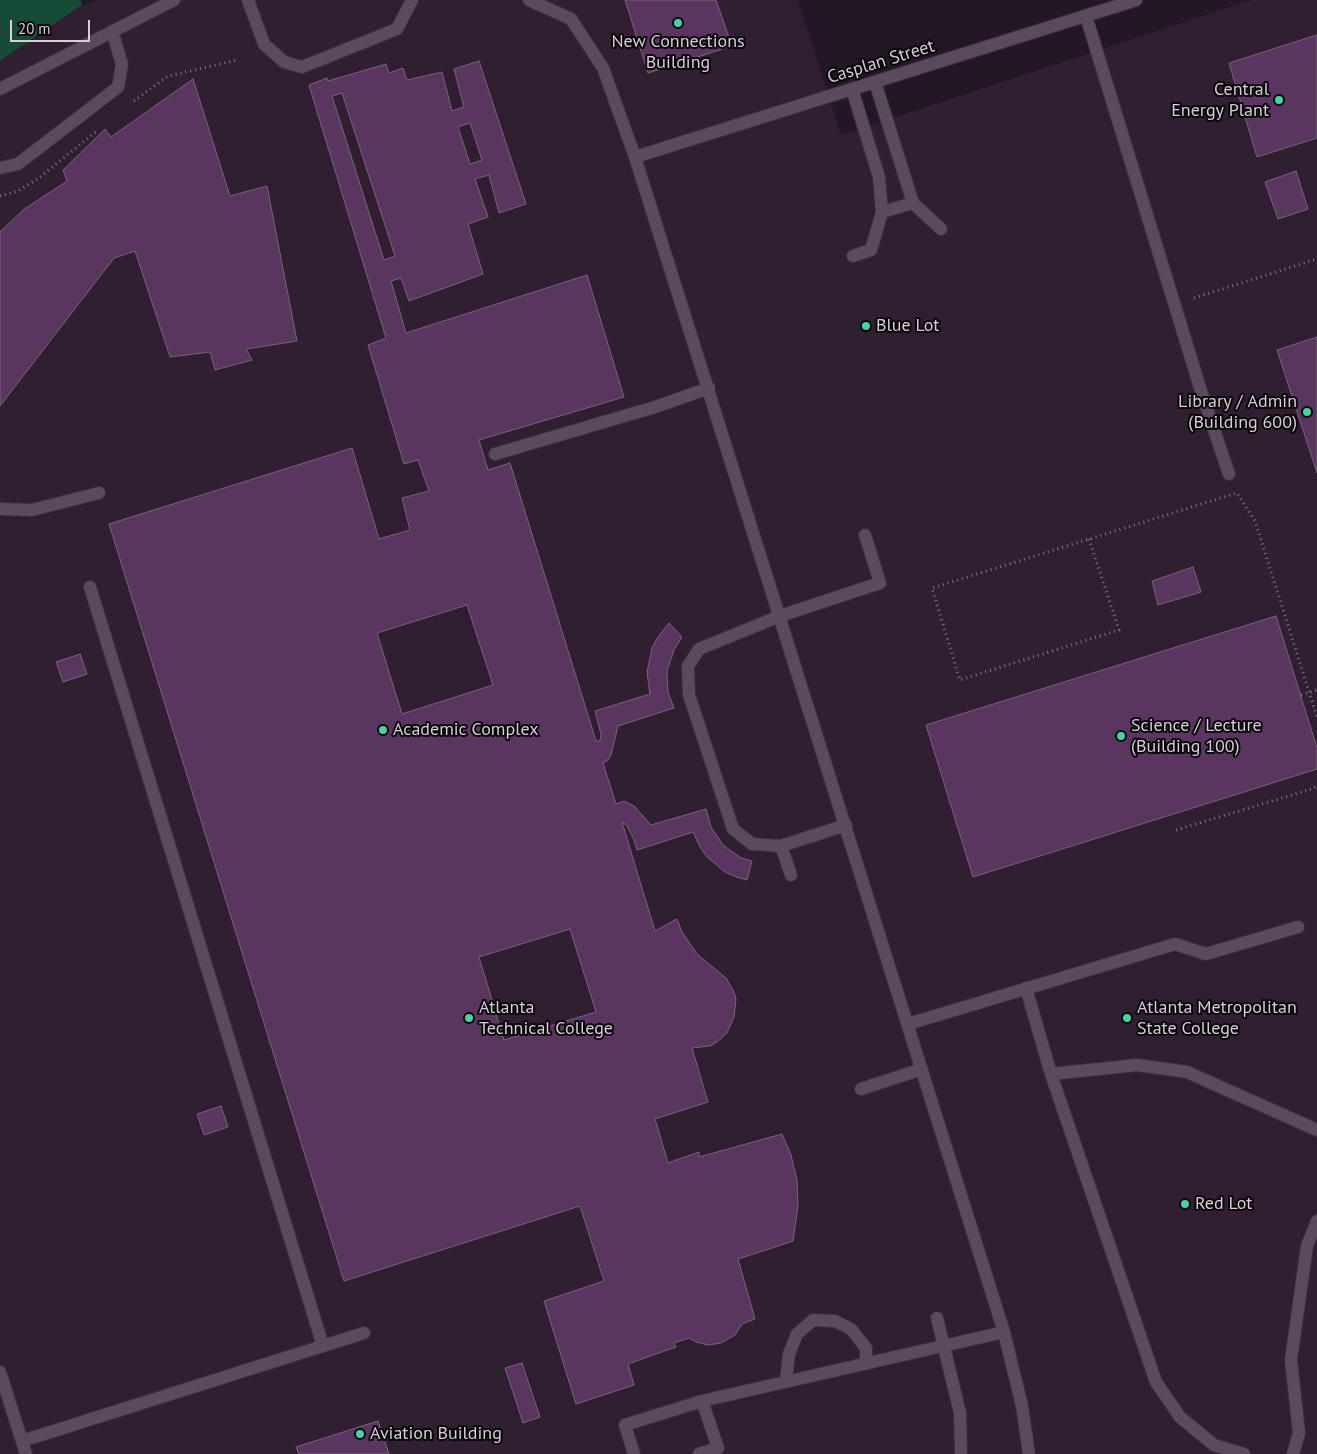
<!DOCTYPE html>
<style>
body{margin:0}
#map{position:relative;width:1317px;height:1454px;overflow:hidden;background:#231725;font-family:"PT Sans",sans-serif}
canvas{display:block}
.scale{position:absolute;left:10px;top:20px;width:80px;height:22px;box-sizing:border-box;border:2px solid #d7ced8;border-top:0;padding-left:6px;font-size:15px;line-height:18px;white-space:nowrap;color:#d7ced8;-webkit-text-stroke:4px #09050a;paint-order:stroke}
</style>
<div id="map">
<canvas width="1317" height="1454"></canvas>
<div class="scale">20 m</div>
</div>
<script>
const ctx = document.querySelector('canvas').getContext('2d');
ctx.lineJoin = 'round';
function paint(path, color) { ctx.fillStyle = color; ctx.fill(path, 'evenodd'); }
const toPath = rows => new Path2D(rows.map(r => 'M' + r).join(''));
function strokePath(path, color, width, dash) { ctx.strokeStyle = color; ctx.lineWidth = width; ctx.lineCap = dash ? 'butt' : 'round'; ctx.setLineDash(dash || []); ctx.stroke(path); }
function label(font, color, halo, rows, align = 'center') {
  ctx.font = font + ' "PT Sans",sans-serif'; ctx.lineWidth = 4; ctx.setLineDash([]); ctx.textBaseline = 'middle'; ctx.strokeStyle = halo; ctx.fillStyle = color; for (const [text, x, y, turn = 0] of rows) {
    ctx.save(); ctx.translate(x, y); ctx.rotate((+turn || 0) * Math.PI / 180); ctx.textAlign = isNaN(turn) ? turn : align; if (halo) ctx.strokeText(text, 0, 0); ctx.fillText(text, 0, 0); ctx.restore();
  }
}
paint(toPath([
 [97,0,798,0,841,135,1251,0,1317,0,1317,1454,0,1454,0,61,82,5]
]), '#2f1f31');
paint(toPath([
 [0,0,81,0,82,5,0,61]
]), '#164b37');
const building = toPath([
 [625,0,716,0,732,46,648,73,625,0],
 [1317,35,1317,138,1257,157,1229,63,1317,35],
 [479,61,526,204,499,213,489,175,475,179,488,217,468,224,483,274,409,301,401,278,391,281,406,333,587,275,624,397,479,440,488,470,510,463,596,741,600,741,601,734,595,711,650,694,647,672,652,648,658,637,669,623,682,637,674,650,667,671,668,692,674,708,618,726,611,755,607,761,603,763,616,804,624,801,634,806,651,825,706,809,711,827,723,845,741,858,752,861,747,880,736,877,725,872,707,857,700,847,693,832,637,850,634,840,627,826,622,822,655,931,677,919,682,932,697,954,726,978,733,990,736,999,734,1017,727,1033,717,1042,710,1046,692,1048,708,1102,655,1119,668,1163,699,1152,699,1157,782,1134,791,1155,797,1180,798,1206,793,1241,738,1259,755,1319,742,1324,735,1335,721,1343,708,1345,696,1342,689,1338,674,1343,676,1347,628,1364,634,1385,576,1404,544,1301,604,1281,580,1206,344,1281,109,524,352,448,379,539,410,530,402,498,429,491,418,460,404,464,368,345,386,338,309,85,327,78,328,81,386,64,389,73,403,68,407,80,442,72,452,111,464,107,454,69,479,61],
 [342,93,395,256,384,260,332,96,342,93],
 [470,123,482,160,470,164,458,127,470,123],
 [467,605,493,685,402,714,377,633,467,605],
 [570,929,596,1012,504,1040,479,957,570,929],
 [193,79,230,196,267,186,297,341,246,349,252,360,215,370,210,352,170,357,135,251,114,258,0,406,0,232,23,210,67,181,63,170,105,129,111,137,193,79],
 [1296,171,1308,209,1278,219,1265,182,1296,171],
 [1317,337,1317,473,1277,350,1317,337],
 [1193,567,1201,592,1158,605,1152,581,1193,567],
 [1276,616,1317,748,1317,769,973,877,926,725,1276,616],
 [80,654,87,674,63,682,56,662,80,654],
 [221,1106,228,1127,204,1135,197,1114,221,1106],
 [522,1363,540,1417,523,1423,505,1368,522,1363],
 [378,1421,389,1454,299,1454,296,1447,378,1421]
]);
paint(building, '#5a355f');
strokePath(building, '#756677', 1);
const lane = toPath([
 [248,0,264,44,284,62,302,67,397,29,412,0],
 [529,0,571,19,603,68,635,157,1004,1332,1022,1406,1029,1454],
 [1086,16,1202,394,1229,474],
 [875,82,913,203],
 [0,89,174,0],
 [852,89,879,177,882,212,871,250,853,256],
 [0,168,18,164,118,87,122,64,112,31],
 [882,212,913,203,941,229],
 [495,454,655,407,709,388],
 [0,509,32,510,99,493],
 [90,587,323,1346],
 [846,825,781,846,752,844,733,829,689,695,688,666,699,649,780,616,880,583,865,535],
 [781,846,791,875],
 [1026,988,1051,1074,1156,1382,1180,1417,1214,1445,1244,1454],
 [908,1024,1175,944,1206,954,1298,927],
 [1051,1074,1137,1065,1187,1072,1317,1130],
 [861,1089,922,1069],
 [937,1318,960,1413,961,1454],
 [0,1372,26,1454],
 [786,1381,789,1354,797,1334,813,1320,835,1321,851,1329,866,1348,866,1364],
 [22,1441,364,1333],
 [634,1454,625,1425,702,1401,1004,1332],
 [699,1454,718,1448,702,1401],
 [1293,1454,1299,1433,1291,1360,1307,1246,1317,1221]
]);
const street = toPath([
 [635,157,1136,0]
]);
strokePath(lane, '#3c313e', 14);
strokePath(street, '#3c313e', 14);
strokePath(toPath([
 [134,101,168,76,238,60],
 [0,196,18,191,39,178,98,130],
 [1194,298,1317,259],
 [1089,539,1119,630,960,680,932,588,1237,493,1255,521,1317,717],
 [1176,830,1312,789,1317,786]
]), '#817782', 3, [1, 4]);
strokePath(lane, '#5b4a5d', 12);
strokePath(street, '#5b4a5d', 12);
strokePath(toPath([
 [1301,695,1317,690]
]), '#817782', 3, [1, 4]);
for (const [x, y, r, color] of [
 [678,23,5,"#43d4a0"],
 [1279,100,5,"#43d4a0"],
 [866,326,5,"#43d4a0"],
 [1307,412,5,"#43d4a0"],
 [383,730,5,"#43d4a0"],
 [1121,736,5,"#43d4a0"],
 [469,1018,5,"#43d4a0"],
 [1127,1018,5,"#43d4a0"],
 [1185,1204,5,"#43d4a0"],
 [360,1434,5,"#43d4a0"]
]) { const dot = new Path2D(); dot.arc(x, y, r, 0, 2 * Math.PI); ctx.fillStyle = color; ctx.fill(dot); strokePath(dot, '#09050a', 2); }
label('18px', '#d7ced8', '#09050a', [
 ["New Connections",678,42,"center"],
 ["Building",678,63,"center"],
 ["Central",1269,90,"right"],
 ["Energy Plant",1269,111,"right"],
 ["Blue Lot",876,326],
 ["Library / Admin",1297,402,"right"],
 ["(Building 600)",1297,423,"right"],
 ["Science / Lecture",1131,726],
 ["(Building 100)",1131,747],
 ["Academic Complex",393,730],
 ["Atlanta",479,1008],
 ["Technical College",479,1029],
 ["Atlanta Metropolitan",1137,1008],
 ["State College",1137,1029],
 ["Red Lot",1195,1204],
 ["Aviation Building",370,1434]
], 'left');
label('18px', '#d7ced8', '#09050a', [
 ["Casplan Street",881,62,-17]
]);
</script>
